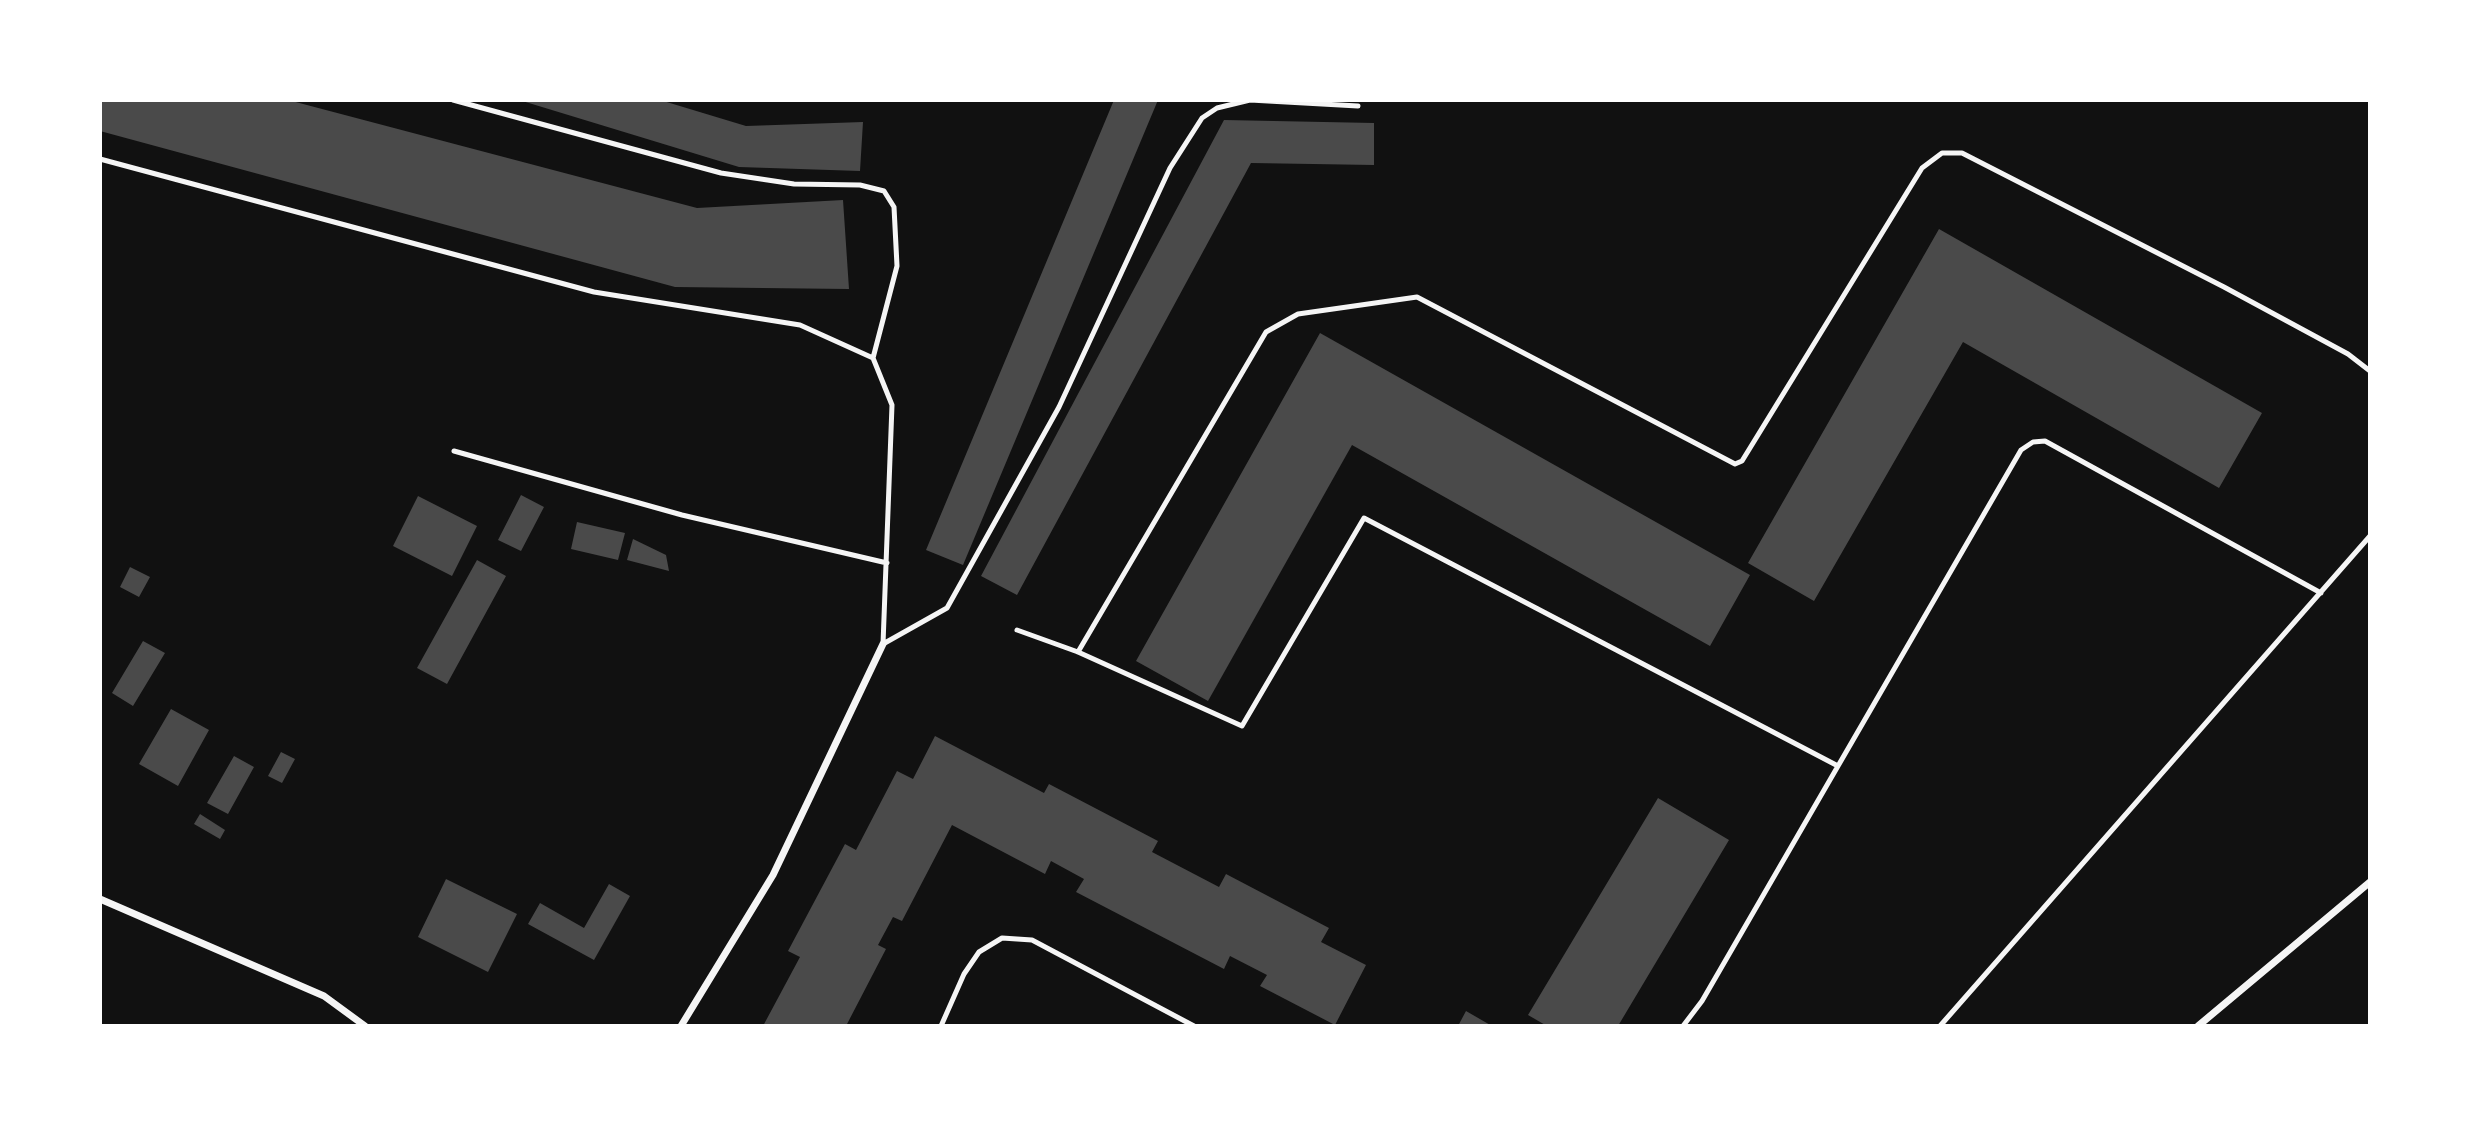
<!DOCTYPE html>
<style>
body{margin:0}
#map{position:relative;width:2470px;height:1126px;overflow:hidden;background:#111;font-family:"Source Sans 3",sans-serif}
canvas{display:block}
.frame{position:absolute;inset:0;border:102px solid #fff;pointer-events:none}
</style>
<div id="map">
<canvas width="2470" height="1126"></canvas>
<div class="frame"></div>
</div>
<script>
const ctx = document.querySelector('canvas').getContext('2d');
ctx.lineJoin = 'round';
function paint(path, color) { ctx.fillStyle = color; ctx.fill(path, 'evenodd'); }
const toPath = rows => new Path2D(rows.map(r => 'M' + r).join(''));
function strokePath(path, color, width, dash) { ctx.strokeStyle = color; ctx.lineWidth = width; ctx.lineCap = dash ? 'butt' : 'round'; ctx.setLineDash(dash || []); ctx.stroke(path); }
paint(toPath([
 [100,100,288,100,697,208,843,200,849,289,675,287,100,131],
 [519,100,660,100,746,126,863,122,860,171,739,167],
 [1114,100,1158,100,963,565,926,550],
 [1224,120,1374,123,1374,165,1251,163,1017,595,981,576],
 [1939,229,2262,413,2219,488,1963,342,1814,601,1748,563],
 [1320,333,1750,575,1710,646,1352,445,1208,701,1136,661],
 [521,495,544,507,521,551,498,540],
 [418,496,477,526,452,576,393,546],
 [577,522,625,533,618,560,571,549],
 [633,539,666,555,669,571,627,560],
 [477,560,506,576,447,684,417,668],
 [130,567,150,577,139,597,120,587],
 [143,641,165,653,133,706,112,693],
 [171,709,209,730,178,786,139,764],
 [935,736,1044,793,1049,784,1158,841,1152,852,1219,887,1226,874,1329,928,1321,942,1366,965,1335,1025,1260,986,1267,975,1230,956,1224,969,1076,892,1084,879,1051,861,1045,874,952,825,902,921,893,917,878,945,886,949,846,1026,763,1026,800,957,788,951,845,844,856,850,897,771,913,779],
 [281,752,295,759,282,783,268,776],
 [234,756,254,767,228,814,207,803],
 [1658,798,1729,840,1618,1026,1547,1026,1528,1015],
 [200,814,225,830,220,839,194,824],
 [446,879,517,914,488,972,418,937],
 [609,884,630,896,594,960,528,924,540,903,584,928],
 [1466,1011,1492,1026,1458,1026]
]), '#4a4a4a');
strokePath(toPath([
 [453,100,721,173,794,184,860,185,884,191,894,207,897,266,873,358],
 [100,159,594,292,800,325,873,358,892,405,883,644],
 [454,451,682,515,887,563],
 [1017,630,1078,652,1242,726,1364,518,1838,766,1702,1001,1683,1026],
 [883,644,947,608,1059,407,1170,168,1202,118,1217,108,1250,100,1358,106],
 [1078,652,1266,332,1298,314,1417,297,1735,464,1742,461,1922,168,1942,153,1962,153,2224,287,2348,354,2370,371],
 [1838,766,2021,450,2033,442,2045,441,2321,593],
 [941,1026,964,974,979,952,1002,938,1032,940,1194,1026],
 [1940,1026,2370,536]
]), '#f5f5f5', 5);
strokePath(toPath([
 [100,899,324,996,365,1026],
 [681,1026,773,875,883,644],
 [2198,1026,2370,882]
]), '#f5f5f5', 7);
</script>
